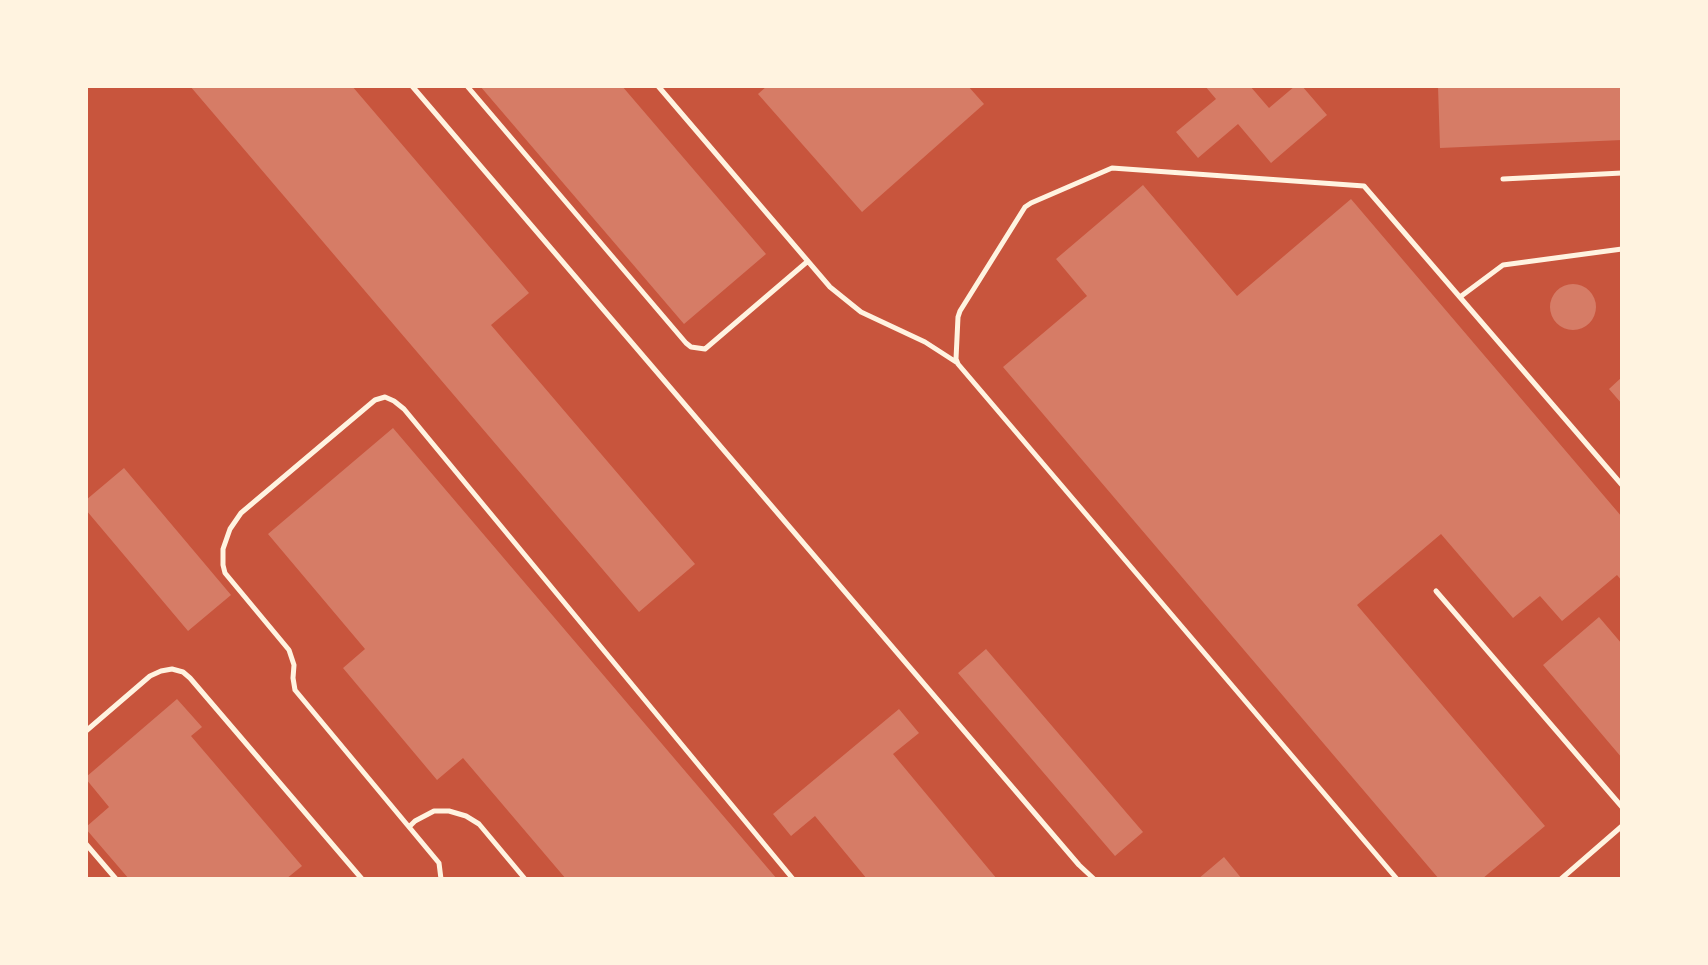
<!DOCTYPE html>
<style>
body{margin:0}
#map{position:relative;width:1708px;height:965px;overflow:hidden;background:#c8553d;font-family:"Varela Round",sans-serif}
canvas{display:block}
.frame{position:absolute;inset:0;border:88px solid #fff3e0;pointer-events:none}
</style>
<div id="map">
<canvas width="1708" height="965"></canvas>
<div class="frame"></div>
</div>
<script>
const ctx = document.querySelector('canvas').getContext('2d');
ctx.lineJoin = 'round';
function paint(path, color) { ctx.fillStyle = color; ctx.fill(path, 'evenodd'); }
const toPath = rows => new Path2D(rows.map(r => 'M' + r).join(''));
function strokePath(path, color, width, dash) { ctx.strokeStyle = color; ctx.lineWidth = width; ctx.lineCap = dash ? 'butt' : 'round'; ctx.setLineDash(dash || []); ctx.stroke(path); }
paint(toPath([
 [190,86,352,86,529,293,491,325,695,564,639,612],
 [480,86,622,86,766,254,684,324],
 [767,86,968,86,984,104,862,212,758,94],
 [1205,86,1250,86,1269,108,1295,86,1302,86,1327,115,1271,163,1238,124,1198,158,1176,132,1216,99],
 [1438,86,1622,86,1622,140,1440,148],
 [1143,185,1237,296,1351,199,1622,517,1622,581,1617,575,1562,621,1540,596,1513,618,1441,534,1357,605,1545,826,1482,879,1439,879,1003,367,1087,296,1056,259],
 '1550 307a23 23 0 1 1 46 0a23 23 0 1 1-46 0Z',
 [1622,377,1622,404,1609,389],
 [393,428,777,879,566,879,463,758,437,780,343,668,365,649,268,534],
 [124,468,231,595,188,631,86,510,86,500],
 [1599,617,1622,644,1622,758,1543,665],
 [986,649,1143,832,1115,856,958,673],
 [177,699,202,727,191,736,302,866,286,879,129,879,86,829,86,827,109,807,86,779,86,777],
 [899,709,919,733,893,754,997,879,867,879,815,816,791,836,773,814],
 [1224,857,1242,879,1198,879]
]), '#d67c66');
strokePath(toPath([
 [412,86,1079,865,1094,879],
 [467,86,686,343,691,347,705,349,808,261],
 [658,86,830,287,861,312,925,342,956,362],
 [1503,179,1622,173],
 [1460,297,1503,265,1622,249],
 [1436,591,1622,807],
 [86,731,150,676,161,671,172,669,183,672,190,678,362,879],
 [409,827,415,821,434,811,449,811,466,816,479,824,525,879],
 [86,844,116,879],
 [441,879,439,863,295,690,293,678,294,665,289,650,225,573,223,565,223,549,230,529,241,513,375,400,385,397,394,401,404,409,793,879],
 [1397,879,958,364,956,359,958,317,960,311,1025,207,1031,203,1112,168,1364,186,1622,485],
 [1561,879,1622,826]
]), '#fff3e0', 5);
</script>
